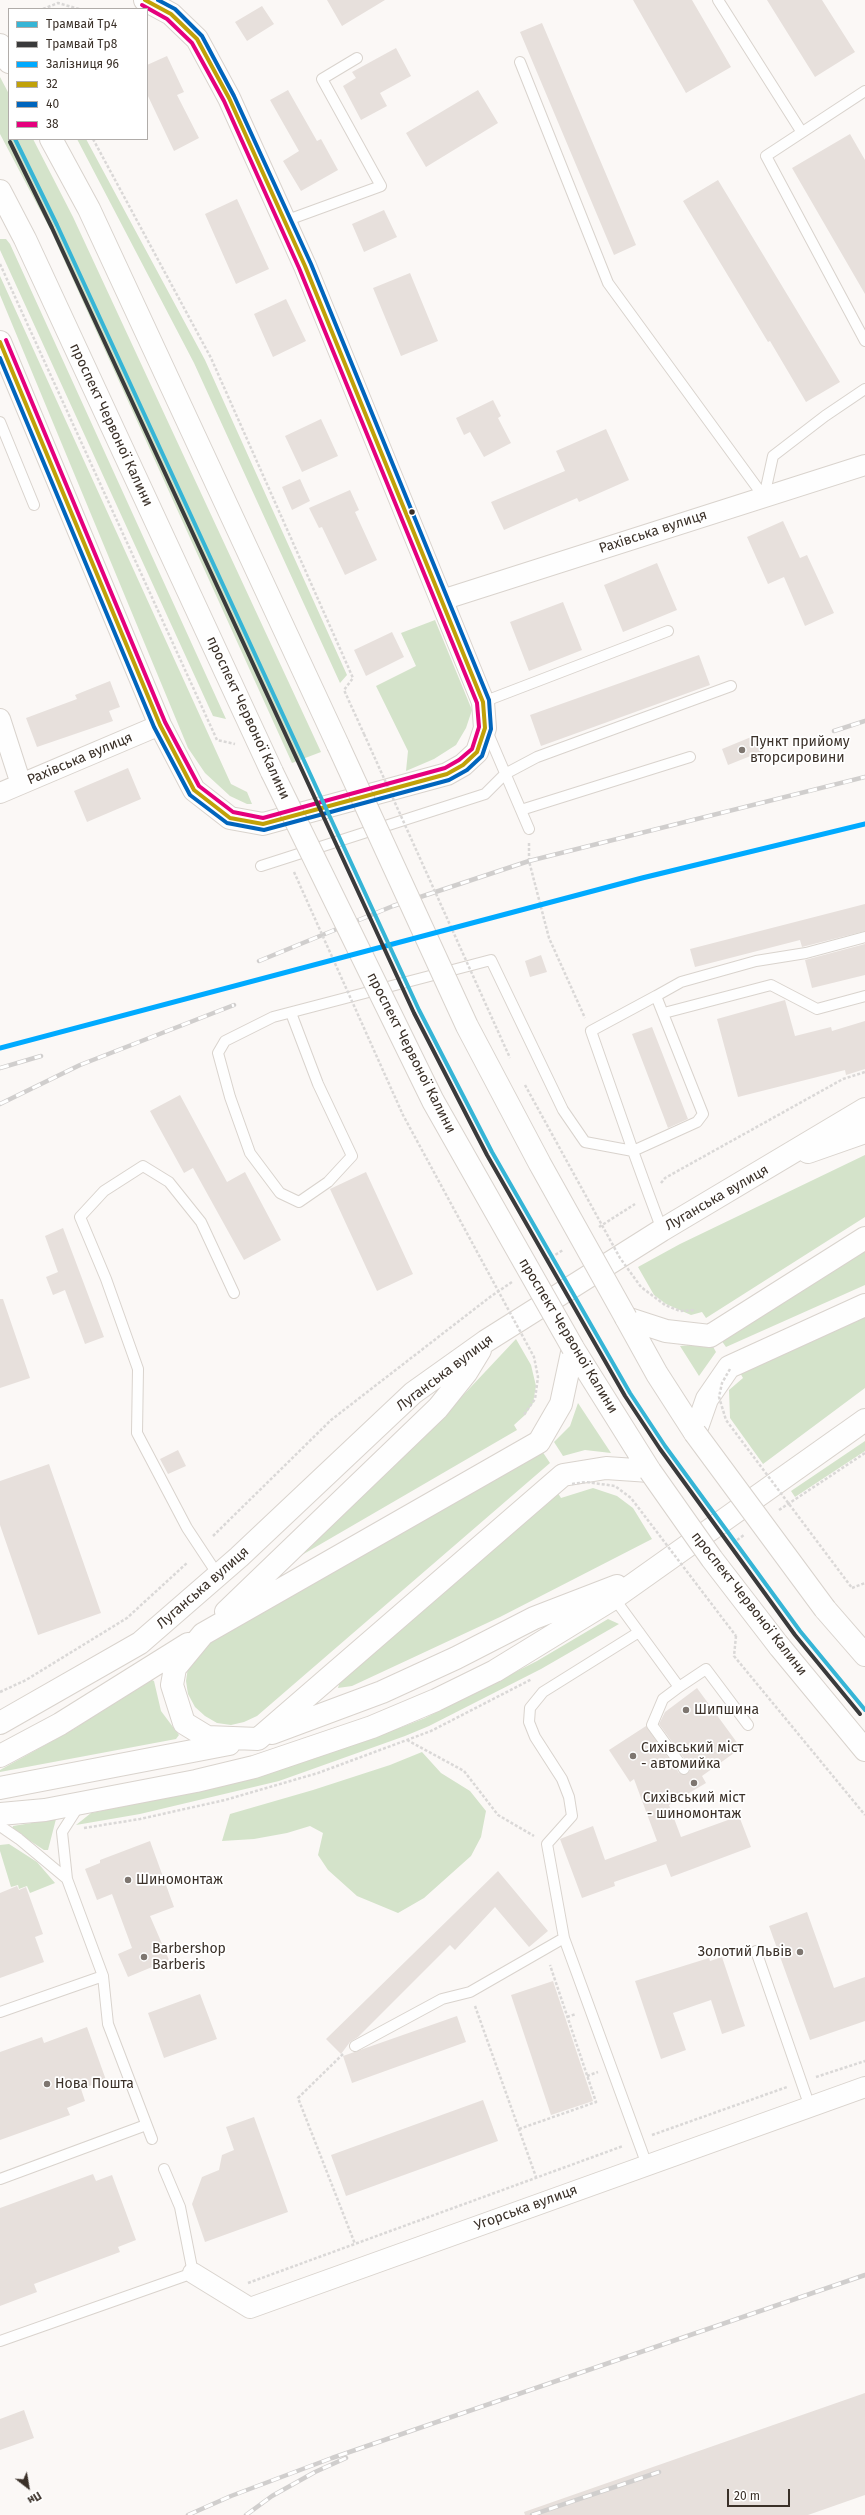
<!DOCTYPE html>
<meta charset="utf-8">
<style>
body{margin:0}
#map{position:relative;width:865px;height:2515px;overflow:hidden;background:#fbf8f6;font-family:"Fira Sans",sans-serif}
canvas{display:block}
.legend{position:absolute;left:8px;top:8px;width:140px;height:132px;box-sizing:border-box;background:#fff;border:1px solid #b0aca9;margin:0;padding:5px 7px;list-style:none;font-size:12px;color:#3a3028}
.legend li{display:flex;align-items:center;gap:8px;height:20px}
.legend b{width:20px;border:1px solid #b0aca9}
.north{position:absolute;left:8px;top:2467px;width:40px;height:40px;-webkit-text-stroke:3px #fff;paint-order:stroke;rotate:149deg;font-size:11px;font-weight:700;line-height:16px;text-align:center;color:#3a3028}
.north::after{content:'';display:block;margin:auto;width:14px;height:18px;background:#3a3028;clip-path:polygon(50% 0,100% 100%,50% 72%,0 100%)}
.scale{position:absolute;left:727px;top:2489px;width:63px;height:18px;box-sizing:border-box;border:2px solid #3a3028;border-top:0;padding-left:5px;font-size:12px;line-height:14px;white-space:nowrap;color:#3a3028;-webkit-text-stroke:3px #fff;paint-order:stroke}
</style>
<div id="map">
<canvas width="865" height="2515"></canvas>
<ul class="legend">
<li><b style="height:5px;background:#36b5d6"></b>Трамвай Тр4</li>
<li><b style="height:5px;background:#3a3a3b"></b>Трамвай Тр8</li>
<li><b style="height:5px;background:#0af"></b>Залізниця 96</li>
<li><b style="height:5px;background:#c1a108"></b>32</li>
<li><b style="height:5px;background:#0065bd"></b>40</li>
<li><b style="height:5px;background:#e5007d"></b>38</li>
</ul>
<div class="north">Пн</div>
<div class="scale">20 m</div>
</div>
<script>
const ctx = document.querySelector('canvas').getContext('2d');
ctx.lineJoin = 'round';
function paint(path, color) { ctx.fillStyle = color; ctx.fill(path, 'evenodd'); }
const toPath = rows => new Path2D(rows.map(r => 'M' + r).join(''));
function strokePath(path, color, width, dash) { ctx.strokeStyle = color; ctx.lineWidth = width; ctx.lineCap = dash ? 'butt' : 'round'; ctx.setLineDash(dash || []); ctx.stroke(path); }
function label(font, color, halo, rows, align = 'center') {
  ctx.font = font + ' "Fira Sans",sans-serif'; ctx.lineWidth = 3.5; ctx.setLineDash([]); ctx.textBaseline = 'middle'; ctx.strokeStyle = halo; ctx.fillStyle = color; for (const [text, x, y, turn = 0] of rows) {
    ctx.save(); ctx.translate(x, y); ctx.rotate((+turn || 0) * Math.PI / 180); ctx.textAlign = isNaN(turn) ? turn : align; if (halo) ctx.strokeText(text, 0, 0); ctx.fillText(text, 0, 0); ctx.restore();
  }
}
paint(toPath([
 [0,77,9,94,9,139,33,139,73,217,321,752,292,763,50,229,0,134],
 [77,139,86,139,205,360,347,675,340,683,194,363],
 [0,239,6,239,10,244,226,719,213,716,0,250],
 [0,276,231,784,247,792,252,804,247,804,230,796,205,773,188,748,0,295],
 [435,620,472,710,466,728,456,745,434,759,406,771,408,751,376,686,416,666,401,633],
 [865,1155,865,1217,706,1318,702,1312,691,1315,666,1304,654,1295,638,1267,680,1244],
 [865,1249,865,1285,726,1347,721,1340],
 [865,1314,865,1388,763,1464,730,1418,729,1390,743,1378,739,1371],
 [516,1339,531,1365,536,1386,533,1403,525,1415,514,1425,517,1430,295,1559,437,1423],
 [711,1343,716,1352,699,1376,680,1346],
 [578,1403,611,1453,585,1450,563,1456,554,1442,570,1426],
 [865,1441,865,1451,795,1497,791,1491],
 [542,1451,550,1463,257,1716,244,1722,231,1725,217,1723,205,1716,195,1707,188,1694,186,1681,188,1667,204,1645],
 [593,1488,617,1496,633,1508,652,1539,500,1617,352,1686,338,1688,340,1681,556,1490,561,1498],
 [608,1619,619,1624,541,1669,429,1726,405,1736,279,1781,140,1814,76,1825,91,1813,222,1786,277,1771,402,1727,425,1718,537,1661],
 [150,1679,154,1681,161,1711,179,1735,176,1739,0,1772,0,1770,74,1729],
 [422,1752,441,1773,470,1791,486,1811,481,1837,471,1856,424,1898,398,1913,357,1896,328,1870,318,1855,323,1833,310,1826,287,1833,254,1839,222,1841,230,1814,313,1790,390,1765],
 [56,1819,48,1850,44,1850,12,1829,13,1826],
 [9,1844,37,1862,55,1883,30,1893,27,1886,19,1889,18,1885,11,1887,0,1851,0,1845]
]), '#d4e3ca');
paint(toPath([
 [327,0,385,0,342,26],
 [633,0,692,0,731,67,686,93],
 [767,0,822,0,855,52,815,77],
 [262,6,274,24,247,41,235,22],
 [542,23,636,245,614,255,520,32],
 [396,48,411,76,380,93,387,106,361,120,343,86,356,78,352,72],
 [167,56,184,92,177,95,199,138,174,151,147,94,147,65],
 [288,90,317,141,321,139,338,170,301,191,283,161,299,151,270,100],
 [478,90,498,123,426,167,406,133],
 [850,134,865,160,865,294,792,168],
 [718,180,840,382,806,402,770,341,768,342,683,201],
 [237,199,269,269,236,284,205,214],
 [384,210,397,237,364,252,352,224],
 [410,273,438,341,401,356,373,288],
 [286,299,306,341,273,357,254,314],
 [493,400,501,416,498,418,511,443,484,457,470,432,464,435,456,418],
 [321,419,338,456,302,472,285,436],
 [606,429,629,480,579,502,577,498,504,530,491,502,565,471,556,451],
 [300,479,310,501,292,510,282,487],
 [350,490,359,510,355,512,377,560,345,575,322,527,319,528,309,508],
 [783,521,800,558,807,555,834,613,805,626,784,577,768,584,747,537],
 [657,563,677,610,623,632,604,585],
 [563,602,582,650,529,671,510,622],
 [392,632,404,657,366,676,354,650],
 [699,655,710,685,541,746,530,715],
 [110,681,120,707,109,711,113,721,37,747,26,718,77,699,75,695],
 [756,735,763,751,728,765,722,749],
 [128,768,141,799,87,822,74,791],
 [865,904,865,931,802,947,800,940,695,967,690,949],
 [865,944,865,975,812,988,805,960],
 [541,955,547,972,530,977,525,961],
 [785,1000,795,1036,831,1027,832,1031,865,1021,865,1069,846,1075,845,1070,738,1097,717,1019],
 [652,1027,688,1119,668,1128,632,1034],
 [180,1095,227,1182,245,1172,281,1240,244,1260,193,1168,184,1173,150,1111],
 [366,1172,413,1274,377,1291,330,1189],
 [63,1228,104,1337,85,1344,65,1290,53,1295,46,1277,58,1272,45,1236],
 [0,1299,3,1299,30,1378,0,1388],
 [178,1450,186,1466,168,1474,160,1459],
 [49,1464,101,1613,38,1635,0,1525,0,1481],
 [697,1688,741,1748,702,1776,706,1783,669,1805,681,1837,739,1816,751,1847,671,1877,666,1864,614,1882,615,1886,582,1898,560,1839,593,1826,605,1860,657,1841,634,1779,630,1782,609,1750,646,1726,679,1773,687,1774,690,1771,689,1765,659,1724,665,1712],
 [150,1841,174,1907,150,1916,169,1960,128,1977,118,1954,132,1948,112,1894,97,1900,85,1869,100,1863,100,1860],
 [498,1871,548,1931,529,1947,495,1907,455,1950,450,1945,358,2037,350,2042,341,2054,326,2039],
 [17,1886,19,1890,26,1887,43,1934,35,1937,44,1962,0,1978,0,1893],
 [807,1912,834,1988,865,1977,865,2021,810,2040,769,1926],
 [722,1957,745,2026,722,2034,711,2000,673,2013,686,2050,661,2059,635,1981,709,1958,710,1961],
 [553,1981,593,2101,551,2115,511,1995],
 [200,1994,217,2039,164,2058,148,2013],
 [457,2016,466,2042,352,2083,343,2056],
 [87,2027,106,2080,81,2089,85,2101,67,2108,70,2115,0,2140,0,2052,42,2037,44,2043],
 [483,2100,498,2141,346,2196,331,2155],
 [254,2117,288,2212,205,2242,192,2204,202,2177,219,2170,222,2155,234,2150,226,2127],
 [93,2174,96,2181,112,2175,136,2240,118,2247,120,2252,34,2284,37,2292,0,2306,0,2208],
 [865,2393,865,2495,808,2515,525,2515,524,2512],
 [24,2410,34,2438,0,2450,0,2419]
]), '#e7e0dc');
const lane = toPath([
 [718,0,801,131],
 [520,62,608,283,764,497],
 [865,91,766,156,865,341],
 [285,221,381,186,322,79,357,58],
 [0,422,34,505],
 [764,497,773,456,825,416,865,389],
 [483,702,668,631],
 [487,731,529,829],
 [521,810,690,757],
 [261,866,485,794,505,774,537,757,731,686],
 [656,996,681,982,756,961,806,953,865,937],
 [291,1013,318,1084,352,1156,328,1182,299,1202,280,1193,250,1153,230,1097,218,1053,225,1041,273,1017,491,960,563,1110,585,1142,633,1151,697,1122,703,1114,656,996,591,1031,633,1151,649,1195,662,1230],
 [664,1013,771,985,817,1009,865,996],
 [218,1575,187,1528,137,1433,138,1369,106,1279,80,1217,104,1191,143,1166,169,1182,201,1222,234,1293],
 [614,1598,679,1687],
 [639,1632,543,1692,530,1708,529,1722,535,1737,562,1779,569,1797,572,1816,547,1844,564,1938,647,2165],
 [684,1769,652,1725,663,1699,679,1687,706,1669,748,1725],
 [80,1804,62,1832,67,1879,103,1976,108,2024,152,2139],
 [0,1826,19,1839,67,1879],
 [756,1951,810,2107],
 [0,2012,103,1976],
 [355,2046,442,1999,470,1992,564,1938],
 [0,2179,146,2125],
 [0,2341,193,2273,180,2207,164,2169]
]);
const street = toPath([
 [442,600,865,465],
 [0,719,21,784],
 [0,793,160,725],
 [193,2273,250,2308,865,2087]
]);
const secondary = toPath([
 [0,45,9,62],
 [51,139,89,209,338,745],
 [0,191,25,239,272,772],
 [0,342,160,725,194,790,230,818,263,824,447,774,463,765,477,752,485,728,483,702,305,266,229,98,197,39,171,14,145,0],
 [808,1152,865,1132],
 [626,1318,666,1331,710,1336,865,1238],
 [626,1318,657,1374,695,1433],
 [573,1348,561,1404,539,1442,203,1634,175,1668,172,1685,184,1723,207,1737,258,1739,563,1475,606,1468,650,1471],
 [573,1348,650,1471],
 [695,1433,707,1399,729,1367,865,1305],
 [825,1609,865,1655],
 [226,1612,438,1408,466,1373,480,1350],
 [779,1646,865,1750],
 [0,1723,140,1643,239,1557,413,1393,486,1341,662,1230,865,1109],
 [272,1733,382,1692,456,1658,534,1618,617,1586],
 [0,1756,60,1724,188,1644],
 [0,1788,229,1744],
 [0,1814,45,1810,196,1781,254,1767,372,1727,436,1700,495,1671,614,1598,865,1420]
]);
strokePath(lane, '#d9d3cd', 12);
strokePath(street, '#d9d3cd', 22);
strokePath(secondary, '#d9d3cd', 24);
strokePath(toPath([
 [43,9,58,3,79,9],
 [93,139,211,358,353,678,344,690,364,734],
 [0,264,217,740,235,744],
 [529,843,529,861,549,938,585,1018],
 [661,1183,665,1178,843,1079,865,1072],
 [599,1227,635,1204],
 [547,1260,563,1250],
 [779,1510,865,1453],
 [213,1536,331,1420,490,1297,512,1282],
 [729,1546,744,1535],
 [852,1588,865,1583],
 [736,1636,734,1656,865,1815],
 [0,1692,26,1680,127,1618,188,1562],
 [407,1740,464,1771,498,1815,534,1836],
 [84,1828,140,1819,225,1800,318,1773,431,1731,532,1679],
 [475,2006,536,2177],
 [567,2017,576,2014],
 [343,2054,298,2098,355,2244],
 [587,2076,598,2072],
 [816,2077,865,2061],
 [519,2129,596,2102,550,1965],
 [652,2135,787,2087],
 [248,2283,623,2146]
]), '#dad8d7', 2.5, [3, 2]);
strokePath(lane, '#fefefe', 10);
strokePath(street, '#fefefe', 20);
strokePath(secondary, '#fefefe', 22);
const rail = toPath([
 [834,731,865,721],
 [259,961,393,906,529,861,865,777],
 [0,1068,41,1056],
 [0,1104,80,1065,234,1005],
 [188,2515,231,2496,332,2458,865,2275],
 [246,2515,272,2496,315,2472,346,2458],
 [532,2515,659,2472]
]);
strokePath(rail, '#d0cecd', 4.5);
strokePath(rail, '#fff', 3, [9]);
const secondaryBridge = toPath([
 [338,745,467,1026,540,1164,626,1318],
 [272,772,433,1101,573,1348],
 [695,1433,825,1609],
 [650,1471,712,1559,779,1646]
]);
strokePath(secondaryBridge, '#d9d3cd', 24, []);
strokePath(toPath([
 [364,734,510,1058],
 [294,872,403,1115,534,1357,538,1377,535,1399,523,1416],
 [525,1085,620,1258,641,1287,665,1305,680,1311,696,1310],
 [730,1369,722,1383,719,1397,726,1420,852,1588],
 [572,1484,586,1482,615,1486,631,1498,736,1636]
]), '#dad8d7', 2.5, [3, 2]);
strokePath(secondaryBridge, '#fefefe', 22);
strokePath(toPath([
 [0,342,160,725,194,790,230,818,263,824,447,774,463,765,477,752,485,728,483,702,305,266,229,98,197,39,171,14,145,0]
]), '#c1a108', 4);
strokePath(toPath([
 [0,358,154,727,190,795,227,823,264,830,449,780,467,770,482,756,491,729,489,700,311,264,234,96,202,36,175,9,158,0]
]), '#0065bd', 4);
strokePath(toPath([
 [6,340,165,722,199,786,233,812,263,818,445,768,459,760,472,749,479,727,477,703,299,268,224,101,192,43,167,19,142,5]
]), '#e5007d', 4);
strokePath(toPath([
 [0,1048,642,878,865,824]
]), '#0af', 5);
strokePath(toPath([
 [15,139,57,225,419,1010,492,1152,630,1393,665,1446,800,1631,865,1710]
]), '#36b5d6', 4);
strokePath(toPath([
 [10,142,52,228,414,1013,487,1155,625,1396,660,1449,795,1635,860,1714]
]), '#3a3a3b', 4);
for (const [x, y, r, color] of [
 [412,512,3.5,"#3a3028"],
 [742,750,4,"#7e7670"],
 [686,1710,4,"#7e7670"],
 [633,1756,4,"#7e7670"],
 [694,1783,4,"#7e7670"],
 [128,1880,4,"#7e7670"],
 [800,1952,4,"#7e7670"],
 [144,1957,4,"#7e7670"],
 [47,2084,4,"#7e7670"]
]) { const dot = new Path2D(); dot.arc(x, y, r, 0, 2 * Math.PI); ctx.fillStyle = color; ctx.fill(dot); strokePath(dot, '#fff', 1.5); }
label('14px', '#3a3028', '#fff', [
 ["проспект Червоної Калини",111,425,65],
 ["Рахівська вулиця",653,532,-18],
 ["проспект Червоної Калини",248,718,65],
 ["Рахівська вулиця",80,759,-23],
 ["проспект Червоної Калини",411,1053,63],
 ["Луганська вулиця",717,1198,-30],
 ["проспект Червоної Калини",568,1336,59],
 ["Луганська вулиця",445,1373,-37],
 ["Луганська вулиця",203,1588,-41],
 ["проспект Червоної Калини",749,1604,52],
 ["Угорська вулиця",526,2208,-20]
]);
label('14px', '#3a3028', '#fff', [
 ["Пункт прийому",750,742],
 ["вторсировини",750,758],
 ["Шипшина",694,1710],
 ["Сихівський міст",641,1748],
 ["- автомийка",641,1764],
 ["Сихівський міст",694,1798,"center"],
 ["- шиномонтаж",694,1814,"center"],
 ["Шиномонтаж",136,1880],
 ["Barbershop",152,1949],
 ["Barberis",152,1965],
 ["Золотий Львів",792,1952,"right"],
 ["Нова Пошта",55,2084]
], 'left');
</script>
